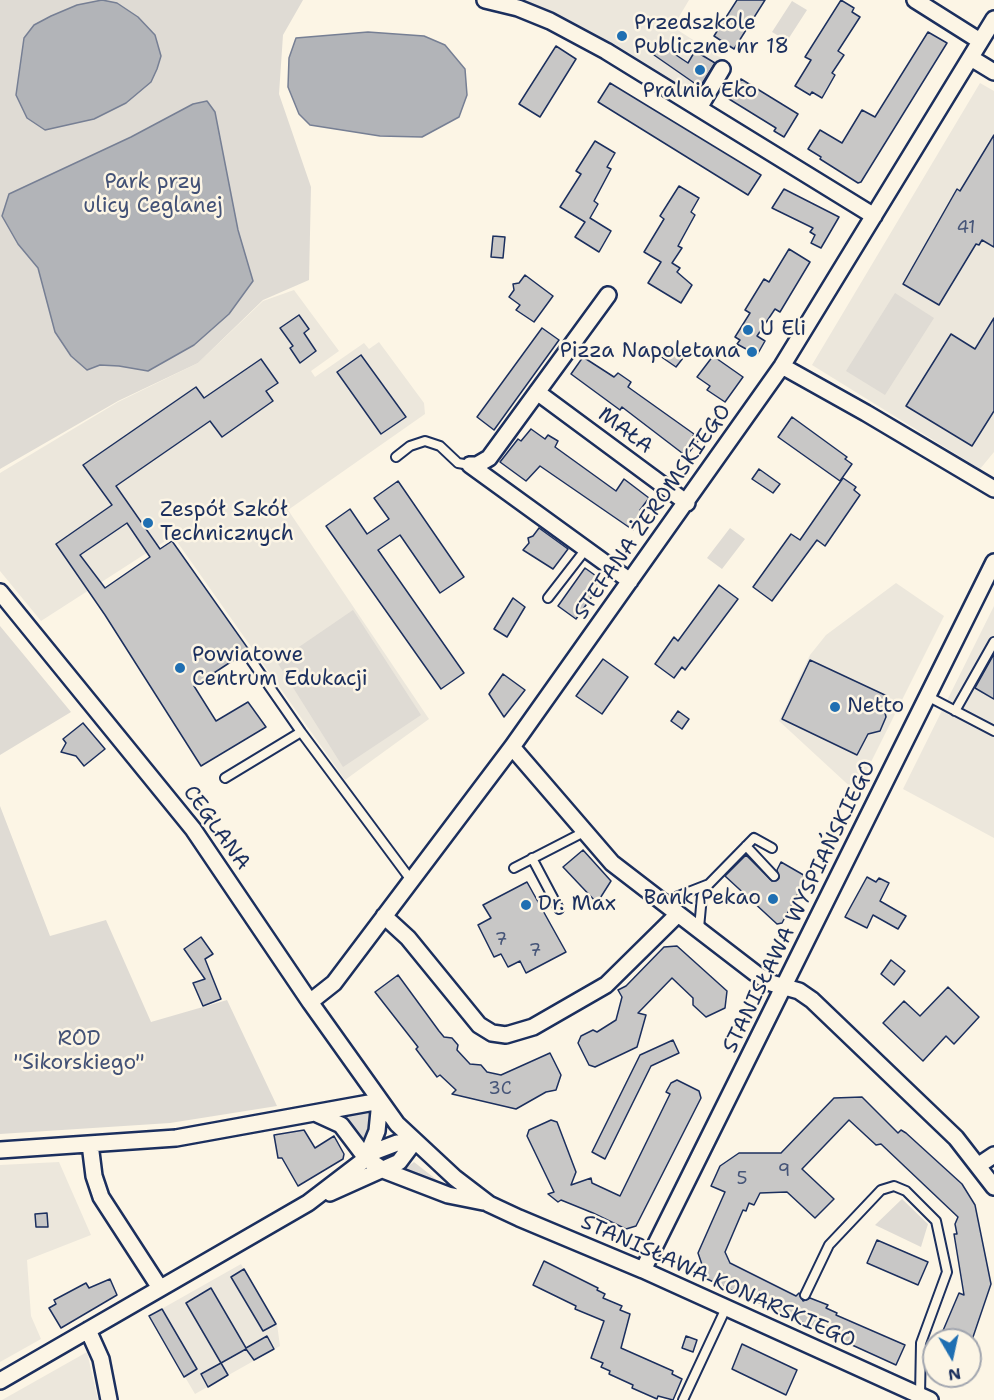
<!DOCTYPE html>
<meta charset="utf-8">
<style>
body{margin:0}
#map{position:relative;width:994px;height:1400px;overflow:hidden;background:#fcf5e5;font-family:"Shantell Sans",sans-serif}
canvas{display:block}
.north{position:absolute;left:922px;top:1328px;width:60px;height:60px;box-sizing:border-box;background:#fcf5e5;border:2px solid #a2a6af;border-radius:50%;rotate:171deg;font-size:16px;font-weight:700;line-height:24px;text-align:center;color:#1b2f5e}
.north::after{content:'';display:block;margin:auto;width:21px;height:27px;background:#1f6fb2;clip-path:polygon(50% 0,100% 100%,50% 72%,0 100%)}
</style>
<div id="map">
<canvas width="994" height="1400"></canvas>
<div class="north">N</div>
</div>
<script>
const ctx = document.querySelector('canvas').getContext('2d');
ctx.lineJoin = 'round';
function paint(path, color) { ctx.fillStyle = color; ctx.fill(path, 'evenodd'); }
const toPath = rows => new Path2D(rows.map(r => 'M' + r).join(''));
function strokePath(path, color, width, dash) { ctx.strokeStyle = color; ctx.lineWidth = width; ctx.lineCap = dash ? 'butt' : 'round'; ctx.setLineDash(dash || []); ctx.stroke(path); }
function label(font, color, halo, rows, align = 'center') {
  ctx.font = font + ' "Shantell Sans",sans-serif'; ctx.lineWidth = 5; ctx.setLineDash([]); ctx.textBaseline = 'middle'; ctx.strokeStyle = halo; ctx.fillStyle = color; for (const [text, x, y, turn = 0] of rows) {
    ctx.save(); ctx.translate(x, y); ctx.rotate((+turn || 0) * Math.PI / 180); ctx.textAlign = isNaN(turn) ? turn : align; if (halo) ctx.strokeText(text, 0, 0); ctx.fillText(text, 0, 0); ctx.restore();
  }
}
paint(toPath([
 [519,0,689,0,673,27,732,65,705,112,518,8],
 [980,83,994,91,994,452,980,469,812,365],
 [294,290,339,351,311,371,315,377,364,343,369,349,379,342,424,403,425,414,288,510,429,719,345,780,173,536,41,621,0,571,0,473,118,402,198,363,263,301],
 [896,583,944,616,856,792,779,721,810,655,826,635],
 [994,606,994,838,903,789],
 [59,1162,91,1235,27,1260,31,1316,41,1339,0,1362,0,1165],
 [241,1264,277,1324,280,1346,195,1394,149,1316],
 [87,1352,98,1400,2,1400]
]), '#ece7dc');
paint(toPath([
 [0,0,303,0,283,35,279,94,311,187,309,280,263,300,198,363,118,401,0,469],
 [792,1,807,10,787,41,772,32],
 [895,293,934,318,885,395,846,371],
 [730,528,745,539,722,569,707,558],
 [353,610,421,715,343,767,277,662],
 [0,626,71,712,0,755],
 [0,806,50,936,106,920,151,1022,227,1000,277,1106,170,1123,0,1134],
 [369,1112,372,1125,364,1146,347,1115],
 [414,1162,442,1184,445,1187,403,1170],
 [902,1199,928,1224,921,1247,875,1225]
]), '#dfdbd4');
const water = toPath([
 [102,0,117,3,138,17,155,35,161,56,157,69,151,82,126,103,94,119,45,130,27,118,16,95,24,38,34,25,51,16,77,5,102,0],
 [368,32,424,36,445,45,465,69,467,95,459,117,422,137,380,136,310,125,299,114,288,87,289,58,296,38,368,32],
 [207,101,215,112,238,230,253,281,229,314,194,345,148,371,119,366,100,365,87,370,71,356,55,332,38,268,18,244,2,216,9,194,131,137,193,104,207,101]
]);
paint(water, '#b2b4b8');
strokePath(water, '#767f94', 1.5);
const building = toPath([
 [737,0,765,0,734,49,714,36,737,0],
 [841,0,854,8,852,12,860,17,838,51,844,55,832,73,835,75,822,98,812,92,810,95,795,86,811,60,805,57,841,0],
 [928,32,947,43,861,182,858,183,820,159,821,157,808,149,820,130,842,143,862,110,875,117,928,32],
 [661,45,688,63,695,51,715,63,700,87,654,55,661,45],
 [556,46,576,59,540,117,519,104,556,46],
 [741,79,798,114,784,137,774,131,776,128,729,99,741,79],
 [610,83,761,175,748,195,598,102,610,83],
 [994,135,994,247,982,240,979,245,976,244,939,305,903,284,957,189,960,191,994,135],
 [595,141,615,153,607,167,611,169,594,201,598,204,590,218,611,231,599,252,575,237,585,222,560,207,581,174,576,171,595,141],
 [679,186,699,198,691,212,695,215,678,246,682,248,672,263,680,268,677,272,692,285,681,303,648,283,661,262,644,252,664,219,660,216,679,186],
 [784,189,839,217,821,248,811,243,815,235,810,232,813,228,772,208,784,189],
 [493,236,505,237,503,258,491,257,493,236],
 [789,249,810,262,780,312,775,309,757,336,765,341,757,355,737,344,740,340,735,337,750,313,745,310,764,279,769,282,789,249],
 [525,275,553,296,534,322,516,310,520,305,509,297,514,290,513,284,519,283,525,275],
 [299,315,309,329,304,333,316,351,300,363,290,348,293,346,280,328,299,315],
 [994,318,994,411,972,446,906,406,951,334,975,349,994,318],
 [542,328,559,340,494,430,477,417,542,328],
 [668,346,683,358,676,367,660,356,668,346],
 [361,355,406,417,381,434,337,372,361,355],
 [713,356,743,377,725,402,707,390,710,386,697,377,713,356],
 [583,357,614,377,618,373,631,382,628,387,694,434,693,436,699,440,686,456,622,407,620,410,571,374,583,357],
 [261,359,278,383,266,391,273,401,222,437,210,421,116,486,160,549,172,541,249,650,194,686,216,721,248,702,266,727,201,766,105,615,56,544,112,505,83,465,196,387,204,398,261,359],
 [127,523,150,557,105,588,80,555,127,523],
 [792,417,847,457,845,459,852,464,840,481,778,437,792,417],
 [531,429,545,439,548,435,558,441,555,447,616,491,624,479,649,498,640,510,645,513,633,530,540,466,526,481,500,462,518,439,521,441,531,429],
 [759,469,780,484,773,493,752,479,759,469],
 [843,478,856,487,854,490,860,495,825,546,817,540,772,601,753,587,791,534,800,540,843,478],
 [398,481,464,577,440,593,400,535,378,550,464,673,441,689,326,526,350,509,367,534,389,519,374,498,398,481],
 [539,528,568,549,553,569,523,550,529,543,528,538,533,536,539,528],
 [585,568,603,581,576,619,558,606,585,568],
 [719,585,738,599,685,670,682,667,674,678,655,664,674,637,678,641,719,585],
 [513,598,525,607,507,637,494,629,513,598],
 [994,654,994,699,975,688,994,654],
 [603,659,628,677,602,714,576,696,603,659],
 [810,660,887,696,883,704,886,717,880,731,868,734,857,755,782,719,810,660],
 [503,674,525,690,504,717,489,694,503,674],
 [678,711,689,719,682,729,671,721,678,711],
 [83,723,105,749,84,766,76,756,61,752,66,743,63,739,83,723],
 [583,850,611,881,597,903,563,867,583,850],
 [746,855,772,881,779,878,777,870,781,862,807,877,782,923,777,924,725,876,746,855],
 [867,877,876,882,879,878,889,883,880,901,906,916,898,929,873,915,867,928,845,917,867,877],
 [527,882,566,952,526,973,520,961,508,967,501,954,494,957,478,925,491,918,483,905,527,882],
 [201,937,213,954,205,959,221,999,203,1006,193,983,205,979,184,949,201,937],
 [677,946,727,991,725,1008,706,1017,693,1005,693,998,672,978,638,1013,646,1015,637,1047,595,1067,589,1065,578,1043,581,1036,593,1030,597,1032,616,1020,622,997,618,990,626,986,664,947,677,946],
 [891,960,905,971,894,985,881,974,891,960],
 [398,975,439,1031,444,1037,452,1038,458,1045,457,1050,470,1064,481,1065,487,1072,501,1075,550,1053,561,1075,556,1090,546,1092,516,1109,452,1094,456,1090,440,1075,437,1077,416,1049,418,1047,375,992,398,975],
 [948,987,979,1017,954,1044,946,1036,923,1061,883,1023,904,1001,920,1016,948,987],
 [673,1040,679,1053,651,1066,605,1159,592,1152,640,1055,673,1040],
 [677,1080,699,1091,701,1098,636,1226,626,1229,593,1213,561,1200,558,1202,548,1194,554,1192,527,1136,529,1130,551,1120,557,1122,576,1172,571,1185,591,1178,592,1183,620,1196,670,1094,666,1092,671,1083,677,1080],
 [862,1097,898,1133,901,1130,906,1133,962,1184,975,1205,991,1284,972,1340,939,1340,959,1293,964,1295,954,1234,957,1234,955,1224,958,1217,881,1144,876,1145,849,1120,802,1169,834,1199,815,1218,787,1192,760,1193,754,1205,749,1203,746,1211,743,1210,725,1252,730,1263,796,1296,799,1293,803,1301,810,1298,828,1305,826,1308,837,1313,836,1315,905,1345,896,1365,707,1279,698,1253,725,1192,711,1186,720,1166,739,1153,781,1153,834,1098,862,1097],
 [304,1130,315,1148,334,1136,344,1154,343,1159,298,1186,282,1158,278,1158,274,1135,304,1130],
 [47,1213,48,1227,36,1227,35,1214,47,1213],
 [877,1240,928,1262,918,1285,867,1263,877,1240],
 [544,1261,598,1288,597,1290,605,1294,603,1298,622,1306,620,1310,630,1314,621,1348,673,1371,672,1374,682,1379,673,1400,658,1396,657,1399,632,1388,633,1385,609,1374,610,1371,601,1367,603,1363,591,1358,604,1321,575,1309,576,1306,533,1285,544,1261],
 [244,1269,276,1324,263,1331,231,1277,244,1269],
 [110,1279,117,1295,61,1328,49,1308,56,1304,54,1300,86,1283,89,1288,110,1279],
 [211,1288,246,1348,267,1336,274,1349,254,1360,246,1349,221,1363,228,1375,208,1387,201,1374,221,1363,186,1303,211,1288],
 [162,1309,197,1369,184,1377,149,1316,162,1309],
 [686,1336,697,1340,693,1352,682,1348,686,1336],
 [742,1344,797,1370,786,1395,732,1369,742,1344]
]);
paint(building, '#c8c7c6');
strokePath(building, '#1b2f5e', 1.5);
const lane = toPath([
 [396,457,410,446,425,441,440,446,458,463,470,465],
 [548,598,586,549],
 [251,660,301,732],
 [927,696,994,731],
 [955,711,994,642],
 [225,778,301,732,411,880],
 [746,846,774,876],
 [532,858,559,909],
 [514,868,584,832],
 [663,902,709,884,754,838,772,848],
 [699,928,702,896,708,885],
 [805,1295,829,1245,881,1190,894,1186,906,1191,936,1221,947,1272,921,1343,920,1395],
 [683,1400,726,1308]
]);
const street = toPath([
 [485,0,518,8,550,21,606,51,874,216],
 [915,0,980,41],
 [971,58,994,72],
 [699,108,722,69],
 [782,366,866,413,994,489],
 [537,392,687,503],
 [470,465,477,465,489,458,608,295],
 [470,465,630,581],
 [0,592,193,829,310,1002,397,1124,455,1178,489,1204,519,1218,643,1270,930,1400],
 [512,747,612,863,755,973,771,983,799,991,812,1000,956,1138,994,1187],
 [384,916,408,938,479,1025,492,1033,506,1035,533,1027,606,985,677,915],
 [310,1002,334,983,512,747,782,366,994,19],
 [317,1114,341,1125,366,1158,383,1170,448,1195,483,1202],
 [90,1144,94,1176,101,1197,160,1288],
 [0,1150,176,1138,380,1101],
 [366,1158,377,1131,380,1101],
 [979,1165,994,1155],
 [330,1193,399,1162,414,1142],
 [643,1270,994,562],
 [88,1330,101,1359,109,1400],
 [0,1381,308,1203,376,1151,397,1143,414,1142]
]);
strokePath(lane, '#1b2f5e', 12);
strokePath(street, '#1b2f5e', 20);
strokePath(lane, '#fcf5e5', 8);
strokePath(street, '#fcf5e5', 15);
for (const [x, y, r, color] of [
 [622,36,6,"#1f6fb2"],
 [700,70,6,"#1f6fb2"],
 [748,330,6,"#1f6fb2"],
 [752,352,6,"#1f6fb2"],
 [148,523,6,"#1f6fb2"],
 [180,668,6,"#1f6fb2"],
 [835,707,6,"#1f6fb2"],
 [773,899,6,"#1f6fb2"],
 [526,905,6,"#1f6fb2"]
]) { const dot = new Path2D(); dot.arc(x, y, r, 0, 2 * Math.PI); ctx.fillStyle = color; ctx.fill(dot); strokePath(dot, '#fcf5e5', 2); }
label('18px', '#465578', null, [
 ["41",966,228],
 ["7",501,940],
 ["7",535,951],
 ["3C",500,1089],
 ["9",784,1171],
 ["5",742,1179]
]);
label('21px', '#1b2f5e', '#fcf5e5', [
 ["Przedszkole",634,24],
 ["Publiczne nr 18",634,48],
 ["Pralnia Eko",700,92,"center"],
 ["U Eli",760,330],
 ["Pizza Napoletana",740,352,"right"],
 ["Zespół Szkół",160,511],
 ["Technicznych",160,535],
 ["Powiatowe",192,656],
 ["Centrum Edukacji",192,680],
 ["Netto",847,707],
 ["Bank Pekao",761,899,"right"],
 ["Dr. Max",538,905]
], 'left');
label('21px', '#425176', '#fcf5e5', [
 ["Park przy",153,183],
 ["ulicy Ceglanej",153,207],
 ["ROD",79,1040],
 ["\"Sikorskiego\"",79,1064]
]);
label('21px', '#1b2f5e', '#fcf5e5', [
 ["MAŁA",625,431,37],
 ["STEFANA ŻEROMSKIEGO",653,512,-55],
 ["CEGLANA",216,828,54],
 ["STANISŁAWA WYSPIAŃSKIEGO",800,907,-64],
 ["STANISŁAWA KONARSKIEGO",718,1282,24]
]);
</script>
